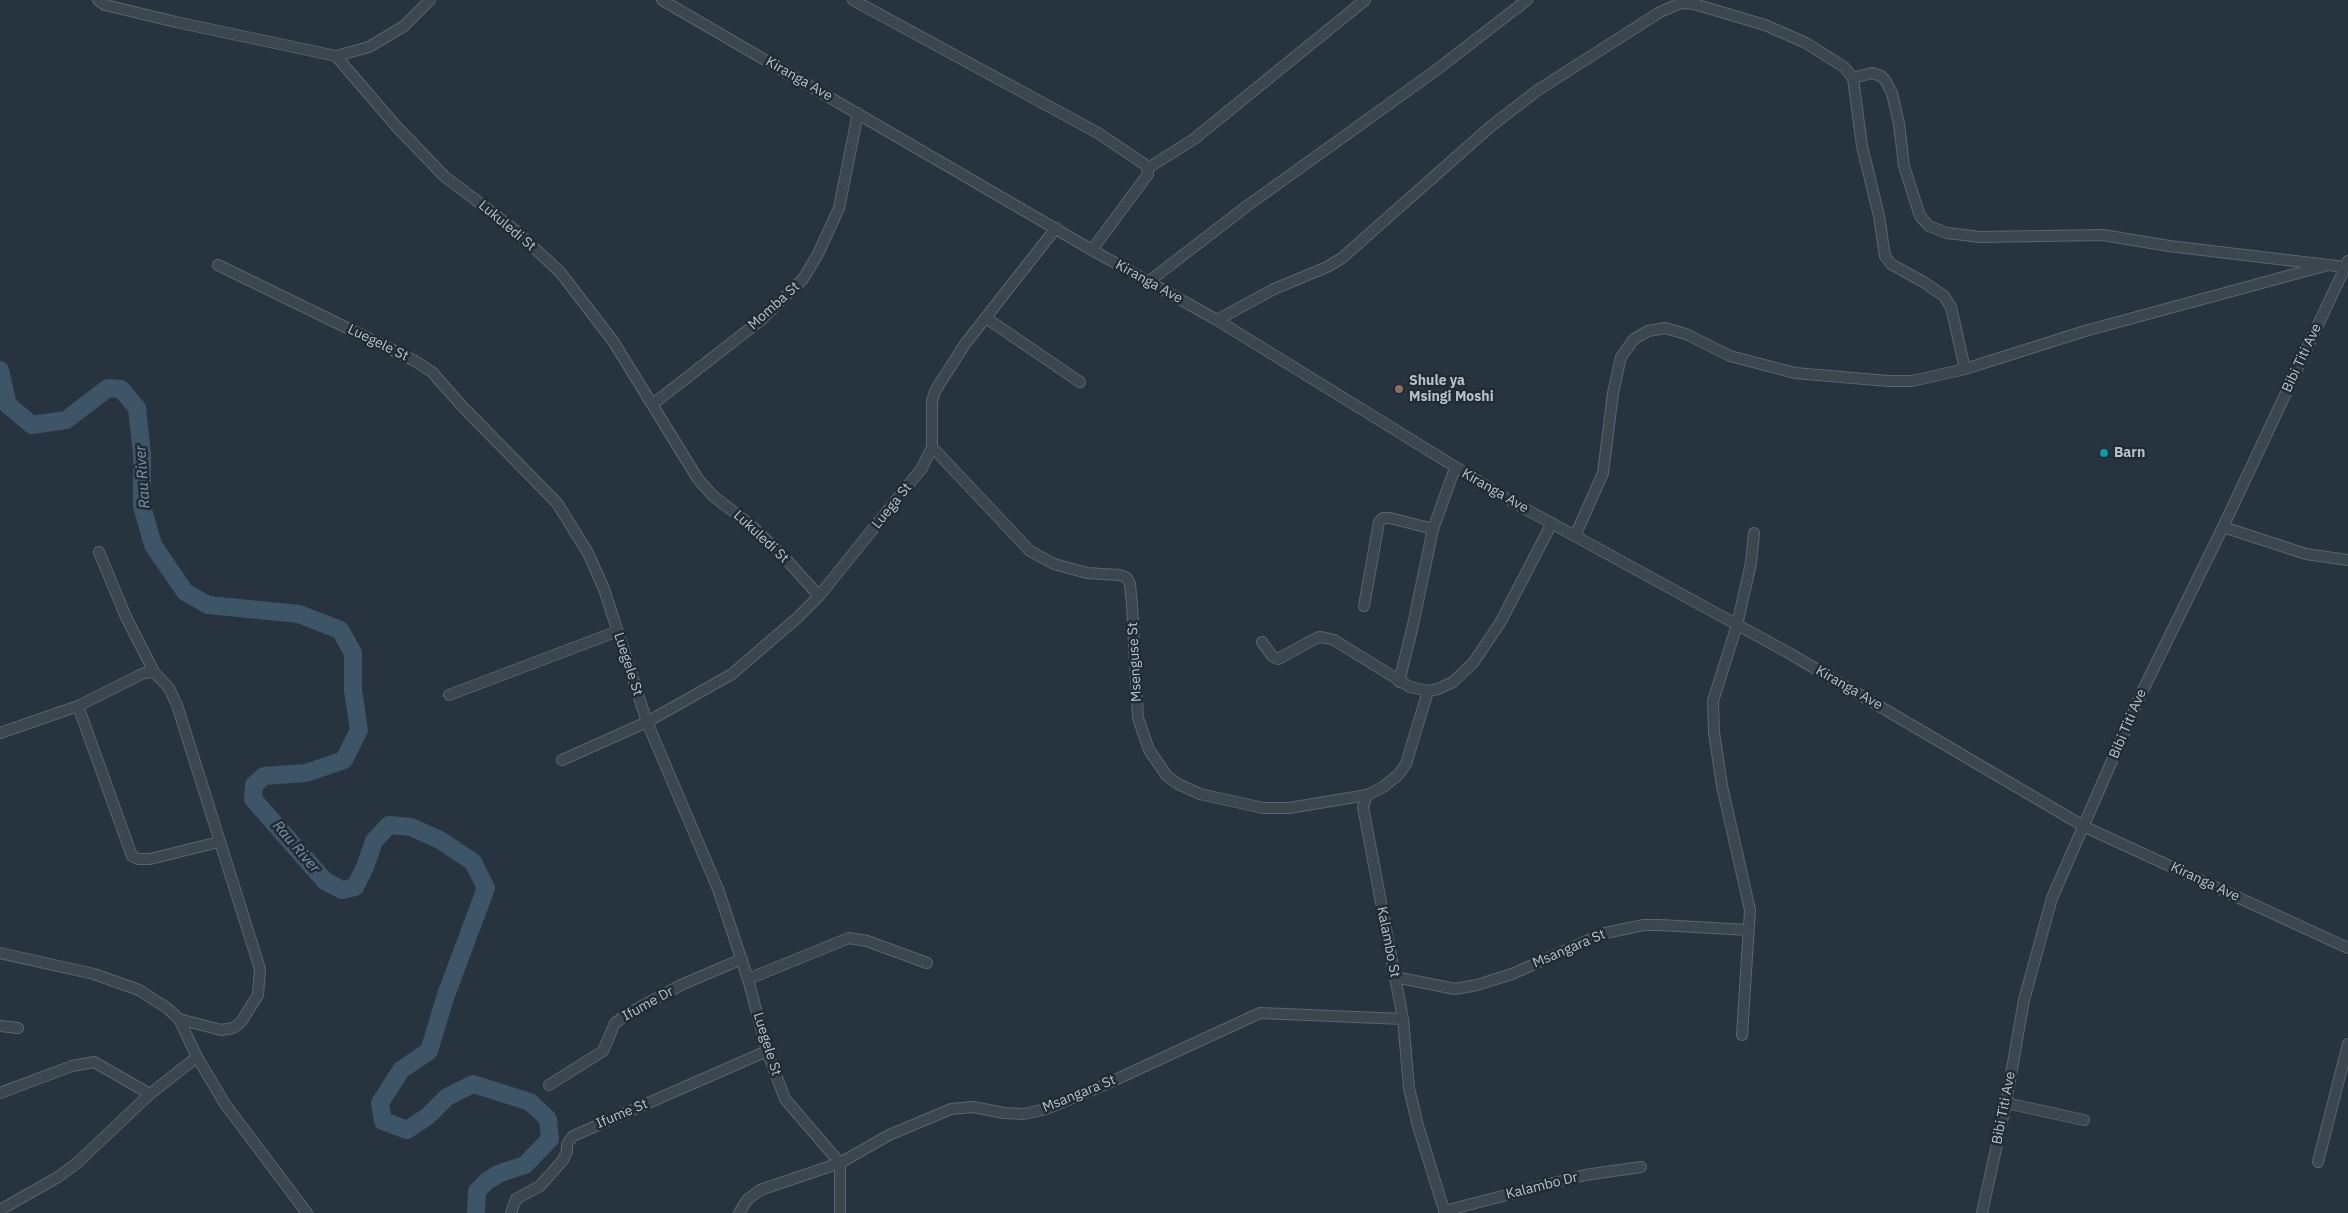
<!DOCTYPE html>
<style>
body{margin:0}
canvas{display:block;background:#27343f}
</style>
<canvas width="2348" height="1213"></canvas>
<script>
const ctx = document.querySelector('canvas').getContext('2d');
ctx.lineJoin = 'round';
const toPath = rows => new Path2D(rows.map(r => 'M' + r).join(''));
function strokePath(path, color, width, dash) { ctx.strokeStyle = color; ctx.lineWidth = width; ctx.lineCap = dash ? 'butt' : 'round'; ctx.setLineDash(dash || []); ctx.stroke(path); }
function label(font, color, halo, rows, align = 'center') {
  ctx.font = font + ' "IBM Plex Sans",sans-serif'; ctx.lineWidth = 5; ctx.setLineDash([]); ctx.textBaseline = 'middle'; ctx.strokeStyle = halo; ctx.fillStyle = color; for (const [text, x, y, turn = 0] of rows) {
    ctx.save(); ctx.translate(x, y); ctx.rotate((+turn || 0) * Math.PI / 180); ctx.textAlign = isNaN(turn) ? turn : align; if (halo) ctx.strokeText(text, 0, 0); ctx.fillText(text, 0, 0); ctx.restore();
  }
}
strokePath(toPath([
 [0,370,8,405,32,425,66,420,108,388,121,389,137,408,142,454,142,506,153,545,185,592,208,605,299,614,340,630,353,653,353,690,359,730,344,760,306,773,264,776,254,785,253,799,325,881,342,890,355,887,365,867,374,841,389,825,411,827,440,840,473,862,486,888,446,995,429,1051,401,1070,380,1103,383,1121,407,1130,428,1116,447,1097,473,1084,530,1102,548,1119,550,1139,525,1165,500,1173,487,1181,477,1191,476,1213]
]), '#3e5467', 18);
const street = toPath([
 [98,0,105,5,176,22,336,56,396,126,444,176,515,230,560,272,613,341,698,479,713,496,752,526,785,558,819,596],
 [662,0,1092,250,1217,320,1509,500,1787,652,2085,827,2348,948],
 [853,0,1098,133,1144,164,1148,168,1148,174,1092,250],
 [336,56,369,47,404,26,430,0],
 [1853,78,1872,73,1881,76,1885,80,1892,93,1899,124,1904,166,1920,216,1929,226,1947,233,1980,237,2103,235,2169,246,2345,267],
 [1148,168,1194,139,1365,0],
 [218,265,415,361,432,372,461,405,557,503,588,553,604,589,647,722,718,889,748,979,767,1051,785,1099,840,1163,840,1213],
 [1148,282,1247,206,1435,71,1527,0],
 [986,318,1080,382],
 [1217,320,1274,289,1327,267,1342,258,1490,127,1538,90,1660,12,1681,3,1694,4,1765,25,1806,43,1844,67,1853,78,1862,146,1879,216,1885,256,1891,264,1925,283,1944,296,1951,307,1965,369],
 [653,404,761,320,803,279,818,254,839,208,858,113],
 [932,447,1030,551,1054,564,1087,573,1120,575,1127,578,1130,584,1132,605,1138,718,1149,750,1167,776,1178,784,1200,794,1263,808,1289,808,1367,795],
 [2223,527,2306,554,2348,560],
 [1575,536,1603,473,1613,393,1621,357,1634,339,1648,331,1665,328,1686,334,1730,356,1795,373,1888,381,1912,381,1965,369,2085,331,2328,265],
 [99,552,126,617,154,672],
 [1364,606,1379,522,1383,518,1390,518,1433,529],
 [1262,642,1272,656,1278,659,1311,641,1319,637,1326,638,1334,640,1410,687,1428,691,1438,689,1453,682,1473,663,1500,623,1552,523],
 [1399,682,1413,625,1433,529,1455,468],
 [1428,691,1406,764,1398,775,1383,787,1367,795,1363,807,1403,1019,1409,1088,1418,1126,1445,1213],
 [449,695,618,631],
 [78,706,132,856,138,859,150,859,219,842],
 [0,733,78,706,144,673,154,672,169,688,177,705,260,969,258,995,241,1022,233,1028,221,1030,179,1019],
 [562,760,647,722,732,674,797,618,819,596,922,468,932,447,932,401,935,391,965,344,1056,228],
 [0,953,94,974,139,990,167,1008,179,1019,197,1057,225,1104,307,1213],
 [1395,977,1455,989,1477,985,1512,974,1605,933,1644,925,1660,925,1748,930],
 [748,979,849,938,867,941,927,963],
 [0,1026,18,1028],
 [1742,1035,1750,910,1722,786,1714,732,1713,701,1737,625,1751,563,1754,533],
 [549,1085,603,1051,615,1023,631,1012,681,985,742,959],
 [0,1093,72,1066,94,1062,150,1094],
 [2006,1103,2084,1120],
 [2318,1162,2348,1044],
 [0,1210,58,1177,77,1163,150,1094,197,1057],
 [1444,1211,1585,1175,1641,1167],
 [511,1213,516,1199,540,1186,563,1160,567,1151,567,1144,573,1136,767,1051],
 [739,1213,747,1200,760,1190,840,1163,889,1135,951,1109,973,1107,1004,1113,1024,1114,1046,1109,1104,1085,1260,1013,1403,1019],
 [1982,1213,2006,1103,2024,1000,2052,898,2142,692,2223,527,2348,261]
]);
strokePath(street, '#59646d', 12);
strokePath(street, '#3b464f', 10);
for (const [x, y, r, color] of [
 [1399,389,5,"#8d6e63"],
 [2104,453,5,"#0f9aa8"]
]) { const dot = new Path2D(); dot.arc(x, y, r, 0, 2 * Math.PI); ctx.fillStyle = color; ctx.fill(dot); strokePath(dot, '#202b34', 2); }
label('14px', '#b8c1ca', '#202b34', [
 ["Kiranga Ave",799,79,30],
 ["Lukuledi St",507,226,40],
 ["Kiranga Ave",1149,282,29],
 ["Momba St",774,306,-42],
 ["Luegele St",378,343,26],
 ["Bibi Titi Ave",2302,358,-65],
 ["Kiranga Ave",1495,491,30],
 ["Luega St",892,506,-51],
 ["Lukuledi St",761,537,43],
 ["Msenguse St",1135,662,-93],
 ["Luegele St",628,664,72],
 ["Kiranga Ave",1849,688,30],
 ["Bibi Titi Ave",2128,724,-67],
 ["Kiranga Ave",2205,882,25],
 ["Kalambo St",1388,942,79],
 ["Msangara St",1569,949,-23],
 ["Ifume Dr",648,1004,-29],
 ["Luegele St",767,1044,73],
 ["Msangara St",1079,1094,-22],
 ["Bibi Titi Ave",2004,1108,-79],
 ["Ifume St",622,1114,-23],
 ["Kalambo Dr",1542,1186,-14]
]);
label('bold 14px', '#b8c1ca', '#202b34', [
 ["Shule ya",1409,381],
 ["Msingi Moshi",1409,397],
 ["Barn",2114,453]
], 'left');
label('italic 15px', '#7a95aa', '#202b34', [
 ["Rau River",143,477,-94],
 ["Rau River",296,847,49]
]);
</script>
